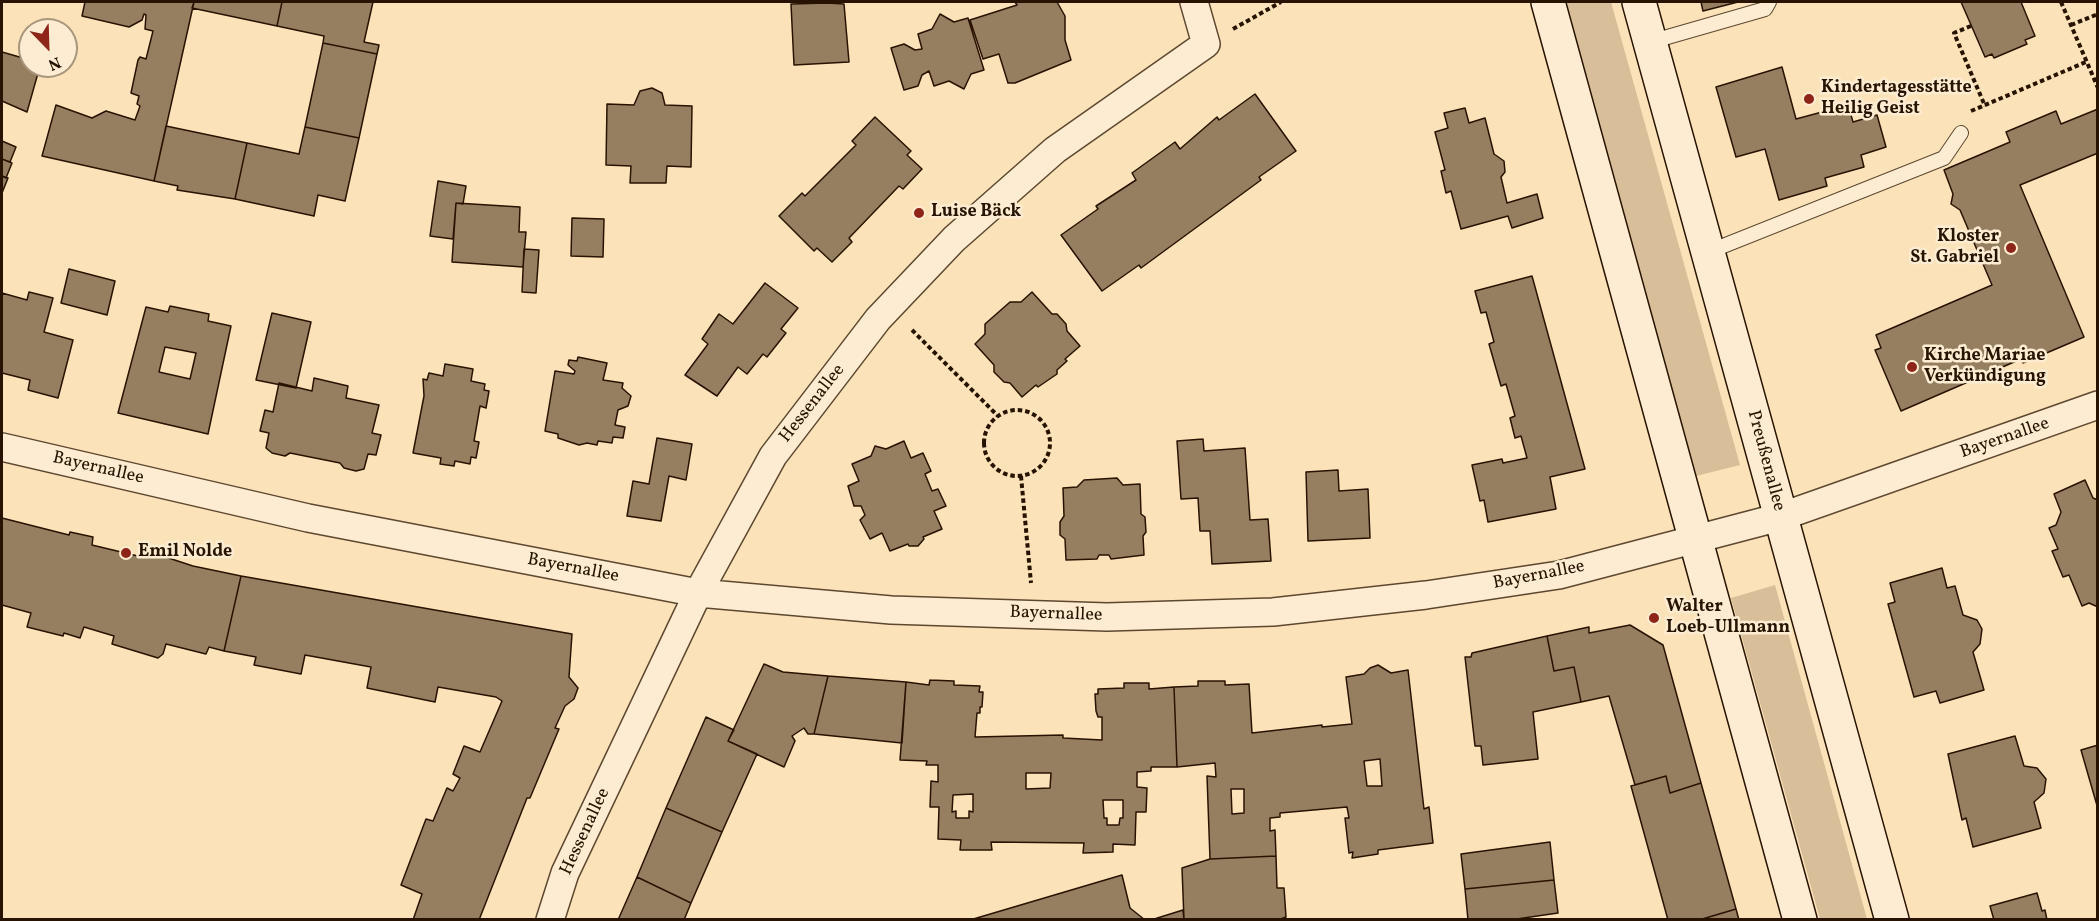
<!DOCTYPE html>
<meta charset="utf-8">
<style>
body{margin:0}
#map{position:relative;width:2099px;height:921px;overflow:hidden;background:#fce2b8;font-family:Vollkorn,serif}
canvas{display:block}
.frame{position:absolute;inset:0;border:3px solid #281302;pointer-events:none}
.north{position:absolute;left:18px;top:18px;width:60px;height:60px;box-sizing:border-box;background:#fdecd1;border:2px solid #a8957e;border-radius:50%;rotate:157deg;font-size:16px;font-weight:700;line-height:24px;text-align:center;color:#281302}
.north::after{content:'';display:block;margin:auto;width:21px;height:27px;background:#8f2418;clip-path:polygon(50% 0,100% 100%,50% 72%,0 100%)}
</style>
<div id="map">
<canvas width="2099" height="921"></canvas>
<div class="frame"></div>
<div class="north">N</div>
</div>
<script>
const ctx = document.querySelector('canvas').getContext('2d');
ctx.lineJoin = 'round';
function paint(path, color) { ctx.fillStyle = color; ctx.fill(path, 'evenodd'); }
const toPath = rows => new Path2D(rows.map(r => 'M' + r).join(''));
function strokePath(path, color, width, dash) { ctx.strokeStyle = color; ctx.lineWidth = width; ctx.lineCap = dash ? 'butt' : 'round'; ctx.setLineDash(dash || []); ctx.stroke(path); }
function label(font, color, halo, rows, align = 'center') {
  ctx.font = font + ' Vollkorn,serif'; ctx.lineWidth = 5; ctx.setLineDash([]); ctx.textBaseline = 'middle'; ctx.strokeStyle = halo; ctx.fillStyle = color; for (const [text, x, y, turn = 0] of rows) {
    ctx.save(); ctx.translate(x, y); ctx.rotate((+turn || 0) * Math.PI / 180); ctx.textAlign = isNaN(turn) ? turn : align; if (halo) ctx.strokeText(text, 0, 0); ctx.fillText(text, 0, 0); ctx.restore();
  }
}
paint(toPath([
 [1564,2,1611,2,1740,465,1696,476],
 [1775,585,1867,919,1820,919,1731,598]
]), '#d8bf99');
const building = toPath([
 [85,2,194,2,154,181,42,156,56,105,92,118,106,111,135,120,140,106,137,104,139,96,131,93,138,60,140,57,146,59,153,31,145,29,146,15,144,14,142,20,129,27,82,16,85,2],
 [194,2,282,2,277,26,192,8,194,2],
 [282,2,373,2,364,42,379,45,377,54,323,43,324,36,277,26,282,2],
 [1015,2,1057,2,1065,16,1065,40,1071,60,1015,83,1008,83,999,54,983,59,970,20,1017,5,1015,2],
 [1701,2,1738,2,1703,11,1701,2],
 [1961,2,2021,2,2035,36,2025,40,2027,44,1994,58,1992,54,1985,57,1961,2],
 [827,3,844,4,849,62,794,65,791,4,827,3],
 [940,14,954,22,968,18,984,70,971,74,964,89,949,81,934,86,929,71,922,75,918,86,904,90,891,48,904,44,915,50,922,49,918,34,932,29,940,14],
 [323,43,377,54,359,138,305,127,323,43],
 [2,52,30,60,30,66,40,66,27,112,2,101,2,52],
 [1782,67,1796,119,1848,105,1853,122,1877,115,1886,147,1861,155,1864,167,1825,178,1827,186,1779,200,1765,149,1736,157,1716,87,1782,67],
 [652,88,662,93,665,105,692,106,691,167,667,166,666,183,630,183,631,166,606,165,607,104,634,105,640,91,652,88],
 [1255,94,1296,151,1259,177,1261,180,1141,268,1139,265,1102,291,1061,235,1098,209,1096,206,1136,180,1132,173,1175,142,1180,149,1217,117,1219,120,1255,94],
 [1465,108,1469,123,1485,118,1494,154,1504,161,1505,172,1501,177,1507,203,1537,194,1543,218,1512,228,1508,216,1461,229,1451,191,1446,193,1441,171,1445,170,1435,132,1448,128,1444,113,1465,108],
 [2098,109,2098,153,2020,185,2084,337,2023,363,2021,359,1901,411,1875,350,1881,348,1876,335,1992,285,1960,210,1951,204,1953,194,1944,170,2010,142,2006,132,2056,111,2061,124,2098,109],
 [875,117,911,151,907,155,922,169,903,189,899,186,849,238,852,242,832,262,817,248,814,251,779,216,802,193,805,196,856,145,852,141,875,117],
 [166,126,247,143,235,199,177,190,178,186,154,181,166,126],
 [305,127,359,138,345,201,318,195,314,216,235,199,247,143,299,154,305,127],
 [2,141,16,147,10,162,2,159,2,141],
 [2,159,12,163,6,178,2,176,2,159],
 [2,176,8,178,2,193,2,176],
 [438,181,466,186,463,204,456,203,453,239,430,236,438,181],
 [456,203,520,207,519,232,526,232,523,267,452,262,456,203],
 [572,218,604,219,603,257,571,256,572,218],
 [524,249,539,250,536,293,522,292,524,249],
 [69,269,115,281,107,315,61,303,69,269],
 [1532,276,1585,469,1550,477,1556,509,1488,522,1484,500,1480,501,1472,465,1502,459,1503,463,1527,458,1521,436,1515,438,1510,418,1515,416,1506,384,1501,386,1489,344,1494,342,1486,312,1481,313,1475,291,1532,276],
 [765,283,798,308,781,329,786,333,767,357,763,354,747,374,738,367,717,396,685,375,708,344,702,339,719,314,733,324,765,283],
 [29,292,53,298,44,332,73,340,58,398,28,390,30,380,2,373,2,293,27,300,29,292],
 [1032,292,1052,314,1057,314,1066,324,1067,331,1080,346,1065,359,1067,361,1057,370,1057,374,1038,387,1036,385,1022,397,1010,383,1004,382,994,372,994,365,975,344,985,334,985,324,1010,302,1021,302,1032,292],
 [170,306,209,314,208,321,231,326,208,434,118,413,146,307,168,312,170,306],
 [165,347,196,353,190,379,159,372,165,347],
 [272,313,311,322,296,388,256,380,272,313],
 [578,357,607,363,603,380,623,383,622,388,631,396,628,406,618,410,615,425,625,427,623,438,613,437,612,443,598,441,597,445,587,443,579,445,558,438,558,434,545,431,555,371,574,374,575,371,568,365,569,360,577,361,578,357],
 [445,364,473,369,471,381,485,384,484,390,489,391,486,408,480,406,474,441,479,442,476,458,471,457,470,464,455,461,454,466,440,464,441,458,413,453,424,396,423,379,427,380,429,373,443,376,445,364],
 [314,378,348,386,346,398,379,405,372,433,381,435,376,455,368,454,364,469,356,471,344,468,340,463,290,453,285,456,272,453,266,448,269,433,260,431,265,410,273,412,279,383,312,391,314,378],
 [657,438,692,444,686,480,669,476,661,521,627,516,633,481,649,484,657,438],
 [1203,439,1204,451,1245,448,1250,520,1268,519,1271,561,1212,564,1210,531,1200,531,1198,498,1181,499,1177,441,1203,439],
 [904,441,911,458,923,453,931,471,925,474,932,491,938,489,946,506,934,511,942,529,923,537,924,539,918,546,909,546,908,544,890,551,882,533,870,539,860,520,865,515,861,506,854,506,848,486,859,481,852,464,871,456,875,446,886,449,904,441],
 [1338,470,1339,491,1368,489,1370,538,1308,541,1306,472,1338,470],
 [1117,478,1123,485,1140,484,1141,514,1145,517,1146,532,1143,536,1144,555,1111,559,1109,555,1099,555,1097,559,1066,560,1065,539,1060,535,1060,522,1064,516,1063,488,1077,487,1084,480,1117,478],
 [2085,480,2093,498,2098,500,2098,607,2089,603,2082,606,2069,575,2063,577,2052,551,2058,549,2049,528,2056,525,2061,512,2054,494,2085,480],
 [2,518,69,535,70,532,93,537,92,545,142,557,144,550,193,566,241,576,224,651,209,647,206,654,166,644,163,654,158,658,112,644,114,636,84,627,80,638,64,633,63,636,27,627,31,613,2,605,2,518],
 [1942,568,1947,588,1955,586,1963,615,1977,620,1982,629,1980,644,1973,652,1984,690,1940,703,1936,691,1914,697,1888,604,1895,602,1890,583,1942,568],
 [241,576,572,634,569,677,578,688,574,699,565,706,555,728,559,729,530,798,527,798,479,920,413,920,422,894,401,885,426,819,433,821,447,788,453,791,460,778,453,774,464,746,480,752,502,701,496,697,438,687,435,702,367,688,371,667,305,655,301,674,254,665,256,657,224,651,241,576],
 [1630,625,1663,645,1701,783,1670,793,1666,776,1635,785,1609,696,1581,702,1574,667,1554,671,1547,636,1589,627,1589,633,1630,625],
 [1547,636,1554,671,1574,667,1581,702,1533,712,1538,759,1483,765,1481,746,1475,746,1465,657,1471,657,1472,653,1547,636],
 [764,664,783,672,828,676,814,734,808,734,804,728,792,736,795,741,784,767,728,741,764,664],
 [1378,665,1391,673,1408,670,1424,809,1429,807,1433,843,1378,850,1378,854,1352,858,1353,852,1349,853,1345,818,1349,818,1347,807,1280,813,1280,817,1270,818,1270,831,1275,830,1276,856,1210,859,1207,776,1216,777,1215,763,1177,767,1174,687,1198,686,1198,681,1225,681,1225,685,1249,684,1252,733,1322,725,1322,727,1352,724,1346,677,1364,674,1370,668,1378,665],
 [1380,759,1382,786,1367,786,1364,761,1380,759],
 [1231,789,1244,789,1244,813,1232,814,1231,789],
 [828,676,906,682,902,743,814,734,828,676],
 [930,680,954,681,954,685,980,686,979,692,983,692,982,707,980,707,980,713,977,713,975,737,1063,735,1063,738,1102,740,1102,717,1098,717,1096,711,1095,694,1098,694,1098,689,1124,688,1124,683,1149,683,1149,689,1174,687,1177,767,1151,767,1151,771,1137,772,1137,787,1147,788,1146,812,1136,812,1135,845,1113,844,1113,852,1083,853,1084,843,991,842,992,850,960,850,961,840,938,839,939,807,930,807,931,781,938,782,938,765,926,765,927,761,900,760,906,682,929,685,930,680],
 [1026,773,1051,773,1050,788,1026,789,1026,773],
 [973,794,973,812,969,811,969,818,956,818,956,811,952,812,953,795,973,794],
 [1103,800,1123,800,1123,818,1120,818,1119,825,1107,825,1107,818,1104,818,1103,800],
 [706,717,734,730,728,741,757,754,722,832,666,808,706,717],
 [2015,736,2024,766,2037,768,2046,779,2044,793,2034,802,2041,828,1973,847,1966,818,1962,820,1948,754,2015,736],
 [2098,745,2098,809,2081,750,2098,745],
 [1666,776,1670,793,1701,783,1736,909,1699,920,1668,920,1631,786,1666,776],
 [666,808,722,832,691,903,637,877,666,808],
 [1550,842,1554,880,1465,889,1461,854,1550,842],
 [1276,856,1277,888,1284,888,1286,917,1278,920,1184,920,1182,868,1210,859,1276,856],
 [1122,875,1130,908,1145,920,970,920,1122,875],
 [637,877,691,903,684,920,618,920,637,877],
 [1554,880,1558,913,1510,920,1468,920,1465,889,1554,880],
 [2037,893,2042,911,2045,910,2047,920,1994,920,1990,906,2037,893],
 [1736,909,1739,920,1699,920,1736,909],
 [1183,910,1184,920,1151,920,1183,910]
]);
paint(building, '#967f61');
strokePath(building, '#281302', 1.5);
const lane = toPath([
 [1650,42,1765,9,1769,2],
 [1708,252,1944,158,1961,133]
]);
const street = toPath([
 [2,447,308,518,698,593,891,610,1107,617,1273,612,1426,595,1559,575,1780,517,2098,405],
 [550,920,565,873,698,593,773,456,878,319,954,239,1055,150,1206,44,1194,2]
]);
const secondary = toPath([
 [1548,2,1800,920],
 [1639,2,1892,920]
]);
strokePath(lane, '#5d4730', 16);
strokePath(street, '#5d4730', 30);
strokePath(secondary, '#281302', 36);
strokePath(toPath([
 [2061,2,2098,88],
 [2071,25,2098,14],
 [1971,26,1954,33,1985,106],
 [1233,29,1281,2],
 [1971,111,2086,62],
 [912,330,998,416],
 '984 443a33 33 0 1 1 66 0a33 33 0 1 1-66 0Z',
 [1021,476,1031,583]
]), '#281302', 4, [4.5, 3]);
strokePath(lane, '#fdecd1', 14);
strokePath(street, '#fdecd1', 27);
strokePath(secondary, '#fdecd1', 33);
for (const [x, y, r, color] of [
 [1809,99,6,"#8f2418"],
 [919,213,6,"#8f2418"],
 [2011,248,6,"#8f2418"],
 [1912,367,6,"#8f2418"],
 [126,553,6,"#8f2418"],
 [1654,618,6,"#8f2418"]
]) { const dot = new Path2D(); dot.arc(x, y, r, 0, 2 * Math.PI); ctx.fillStyle = color; ctx.fill(dot); strokePath(dot, '#fdecd1', 2); }
label('bold 18px', '#281302', '#fdecd1', [
 ["Kindertagesstätte",1821,89],
 ["Heilig Geist",1821,110],
 ["Luise Bäck",931,213],
 ["Kloster",1999,238,"right"],
 ["St. Gabriel",1999,259,"right"],
 ["Kirche Mariae",1924,357],
 ["Verkündigung",1924,378],
 ["Emil Nolde",138,553],
 ["Walter",1666,608],
 ["Loeb-Ullmann",1666,629]
], 'left');
label('18px', '#281302', '#fdecd1', [
 ["Hessenallee",813,404,-52],
 ["Bayernallee",2005,439,-19],
 ["Preußenallee",1765,461,75],
 ["Bayernallee",98,469,13],
 ["Bayernallee",573,569,11],
 ["Bayernallee",1539,576,-11],
 ["Bayernallee",1056,615,2],
 ["Hessenallee",586,832,-65]
]);
</script>
